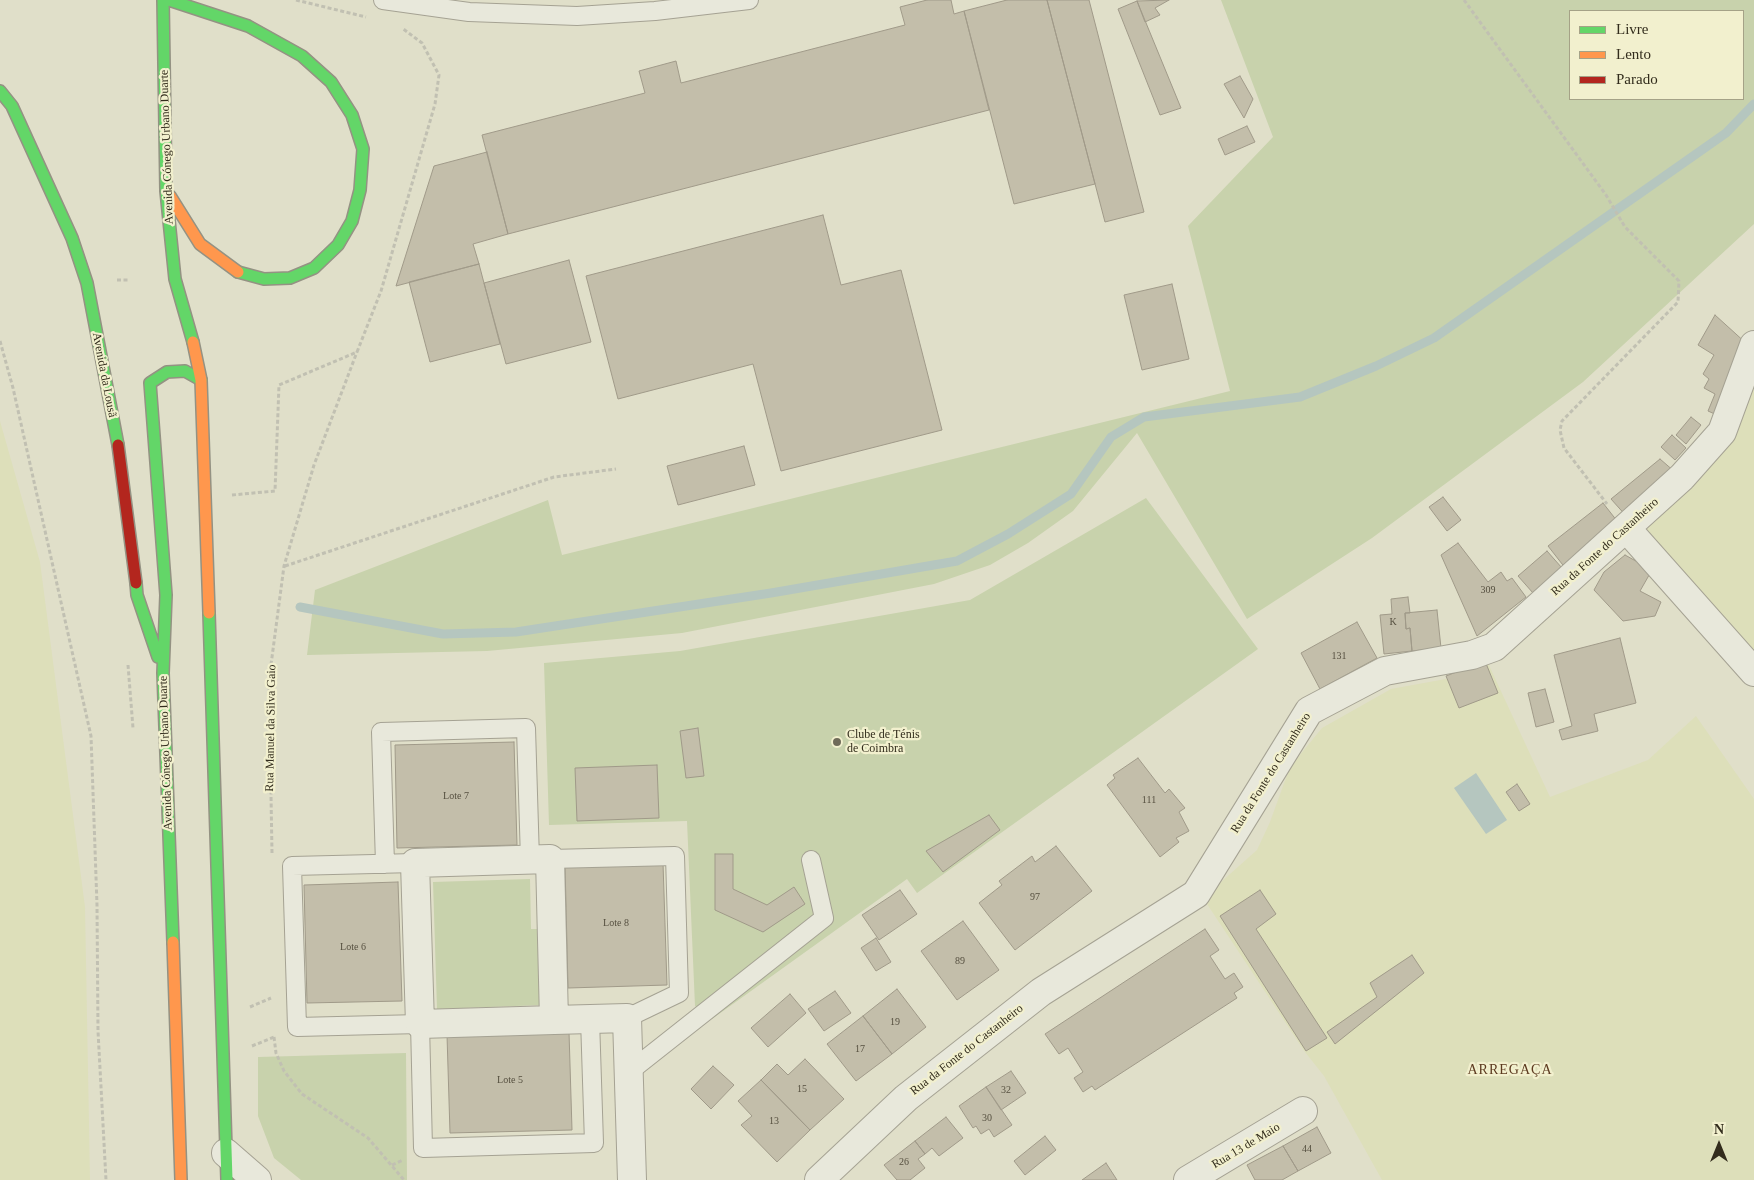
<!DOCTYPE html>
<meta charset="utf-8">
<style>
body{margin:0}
#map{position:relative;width:1754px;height:1180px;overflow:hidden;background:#e0dfc9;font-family:"Times New Roman",serif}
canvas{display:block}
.legend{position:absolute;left:1569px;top:10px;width:175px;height:90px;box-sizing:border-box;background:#f2f0ce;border:1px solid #a5a287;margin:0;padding:6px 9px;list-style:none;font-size:15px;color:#322c1c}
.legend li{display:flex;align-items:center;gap:10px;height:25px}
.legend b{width:25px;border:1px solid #a5a287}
.north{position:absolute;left:1694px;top:1120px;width:50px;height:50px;-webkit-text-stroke:4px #f2f0ce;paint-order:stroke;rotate:0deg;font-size:14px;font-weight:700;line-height:20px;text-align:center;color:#322c1c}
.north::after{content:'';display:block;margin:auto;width:18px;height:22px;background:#322c1c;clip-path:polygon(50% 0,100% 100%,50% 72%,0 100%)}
</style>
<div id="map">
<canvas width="1754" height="1180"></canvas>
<ul class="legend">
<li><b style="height:6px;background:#63d668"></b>Livre</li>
<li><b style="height:6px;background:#ff974d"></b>Lento</li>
<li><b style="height:6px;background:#b3261e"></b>Parado</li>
</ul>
<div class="north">N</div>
</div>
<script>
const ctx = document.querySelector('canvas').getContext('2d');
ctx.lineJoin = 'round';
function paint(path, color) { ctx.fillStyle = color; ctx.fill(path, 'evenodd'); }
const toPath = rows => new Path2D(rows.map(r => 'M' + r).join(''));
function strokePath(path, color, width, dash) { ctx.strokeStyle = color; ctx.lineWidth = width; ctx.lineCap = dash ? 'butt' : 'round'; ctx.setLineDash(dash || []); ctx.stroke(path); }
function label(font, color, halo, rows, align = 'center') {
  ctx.font = font + ' "Times New Roman",serif'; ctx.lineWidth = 4.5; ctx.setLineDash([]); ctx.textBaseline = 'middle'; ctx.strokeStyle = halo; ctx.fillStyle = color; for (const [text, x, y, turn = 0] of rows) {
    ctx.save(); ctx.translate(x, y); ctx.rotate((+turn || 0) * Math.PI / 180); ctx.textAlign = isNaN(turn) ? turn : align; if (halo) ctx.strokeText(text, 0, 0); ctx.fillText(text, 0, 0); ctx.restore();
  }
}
paint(toPath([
 [1754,378,1754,659,1641,532],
 [0,421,40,562,85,907,90,1180,0,1180],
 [1487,661,1550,797,1648,760,1696,716,1754,799,1754,1180,1382,1180,1324,1076,1305,1052,1203,898,1257,850,1270,822,1290,767,1322,728,1391,689,1446,679]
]), '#dddfba');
paint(toPath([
 [1221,0,1754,0,1754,224,1583,382,1372,538,1247,619,1137,433,1073,511,1028,543,990,565,934,584,682,633,487,651,307,655,315,590,548,500,562,555,1230,391,1188,226,1273,137],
 [1570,11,1743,11,1743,99,1570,99],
 [1146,498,1258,649,917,893,907,879,712,1019,695,1006,687,821,549,825,544,663,680,651,970,600],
 [530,879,531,929,538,929,541,1005,437,1009,433,882],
 [406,1053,407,1180,301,1180,274,1158,258,1116,258,1057]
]), '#c8d2ac');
paint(toPath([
 [1476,773,1507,820,1486,834,1454,788]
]), '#b5c6bf');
strokePath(toPath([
 [300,607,443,634,516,632,771,593,957,561,1008,534,1071,494,1111,437,1144,417,1300,397,1376,366,1434,338,1726,133,1754,104]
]), '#b5c6bf', 9);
const building = toPath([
 [927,0,951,0,954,14,964,11,989,110,508,234,482,135,645,93,639,71,676,61,681,83,905,25,900,7,927,0],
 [1007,0,1047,0,1095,184,1014,204,964,11,1007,0],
 [1047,0,1089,0,1144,212,1105,222,1047,0],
 [1169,0,1155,8,1160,15,1145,22,1137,1,1169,0],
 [1137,1,1181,108,1160,115,1118,9,1137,1],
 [1240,76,1253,99,1244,118,1224,84,1240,76],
 [1247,126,1255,142,1225,155,1218,139,1247,126],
 [487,152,508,234,473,244,479,264,396,286,434,166,487,152],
 [823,215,841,285,901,270,942,430,781,471,753,364,618,399,586,276,823,215],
 [569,260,591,342,506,364,484,283,569,260],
 [479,264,500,344,430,362,409,282,479,264],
 [1172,284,1189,359,1142,370,1124,295,1172,284],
 [1715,315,1747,344,1717,415,1708,411,1715,394,1704,388,1709,379,1703,374,1714,355,1698,345,1715,315],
 [1691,417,1701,425,1686,444,1676,435,1691,417],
 [1672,435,1686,448,1675,460,1661,447,1672,435],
 [744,446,755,485,678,505,667,466,744,446],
 [1660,459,1675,472,1628,518,1611,499,1660,459],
 [1443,497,1461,520,1447,531,1429,507,1443,497],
 [1603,503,1621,526,1566,569,1548,546,1603,503],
 [1458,543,1488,582,1501,572,1507,581,1512,578,1526,597,1477,636,1441,555,1458,543],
 [1547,551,1562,568,1533,593,1518,576,1547,551],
 [1625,555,1652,570,1640,591,1661,602,1655,616,1623,621,1594,590,1604,572,1625,555],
 [1408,597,1410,613,1405,613,1406,629,1410,628,1412,651,1384,654,1380,615,1392,614,1391,599,1408,597],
 [1437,610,1441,648,1412,651,1410,628,1406,629,1405,613,1437,610],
 [1357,622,1377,658,1320,689,1301,653,1357,622],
 [1620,638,1636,703,1594,714,1598,731,1562,740,1559,730,1572,726,1554,655,1620,638],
 [1485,661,1498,693,1459,708,1446,676,1485,661],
 [1545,689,1554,722,1536,727,1528,693,1545,689],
 [698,728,704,776,686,778,680,731,698,728],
 [514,742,517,845,397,848,395,745,514,742],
 [1138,758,1165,793,1169,789,1185,808,1179,812,1189,831,1176,838,1179,842,1160,857,1107,785,1115,778,1113,775,1138,758],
 [657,765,659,818,577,821,575,768,657,765],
 [1517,784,1530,804,1519,811,1506,792,1517,784],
 [989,815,1000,830,943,872,926,851,989,815],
 [1056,846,1092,891,1015,950,979,903,1002,885,999,881,1032,856,1035,862,1056,846],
 [715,854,733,854,733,889,767,905,794,887,805,904,763,932,715,910,715,854],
 [663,863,667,985,568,988,565,865,663,863],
 [398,882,402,1001,307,1003,304,885,398,882],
 [900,890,917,914,879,940,862,915,900,890],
 [1260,890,1276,914,1256,929,1327,1038,1306,1051,1220,916,1260,890],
 [963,921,999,970,957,1000,921,951,963,921],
 [1205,929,1219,950,1210,956,1225,979,1234,973,1243,987,1234,993,1237,998,1095,1090,1092,1086,1083,1092,1074,1078,1083,1072,1068,1048,1059,1054,1045,1034,1205,929],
 [876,938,891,962,876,971,861,948,876,938],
 [1412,955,1424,973,1335,1044,1327,1032,1377,997,1370,983,1412,955],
 [897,989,926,1027,892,1054,863,1016,897,989],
 [835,991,851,1013,824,1031,808,1009,835,991],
 [790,994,806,1013,768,1047,751,1028,790,994],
 [863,1016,892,1054,856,1081,827,1044,863,1016],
 [569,1032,572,1130,450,1133,447,1035,569,1032],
 [805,1059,844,1099,810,1130,761,1080,777,1064,788,1075,805,1059],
 [713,1066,734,1085,711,1109,691,1089,713,1066],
 [1011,1071,1026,1093,1001,1110,986,1087,1011,1071],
 [761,1080,810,1130,777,1162,741,1125,752,1116,738,1101,761,1080],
 [986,1087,1012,1125,994,1137,989,1129,981,1134,976,1126,973,1128,959,1106,986,1087],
 [946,1117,963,1138,939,1156,932,1148,925,1154,915,1141,946,1117],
 [1317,1127,1331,1153,1298,1171,1283,1146,1317,1127],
 [1045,1136,1056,1150,1025,1175,1014,1161,1045,1136],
 [915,1141,925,1154,918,1159,925,1168,910,1180,897,1180,884,1165,915,1141],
 [1283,1146,1298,1171,1282,1180,1255,1180,1247,1165,1283,1146],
 [1106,1163,1117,1180,1082,1180,1106,1163]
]);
paint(building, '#c3beaa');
strokePath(building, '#a09a89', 1);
const lane = toPath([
 [383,0,469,12,577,16,655,11,749,0],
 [550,859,675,856,679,993,627,1018],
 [415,863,292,866,297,1027,420,1024,423,1148,594,1143,590,1019],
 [385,864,381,732,526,728,530,860],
 [629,1072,824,918,811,860]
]);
const street = toPath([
 [1626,528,1754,672],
 [550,859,554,1020,420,1024,415,863,550,859],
 [554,1020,627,1018,632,1180],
 [226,1153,257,1180],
 [819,1180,906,1098,1041,992,1196,894,1309,711,1385,671,1472,655,1494,647,1682,477,1722,432,1754,345],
 [1188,1180,1303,1111]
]);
const fast = toPath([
 [163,0,166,191,175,279,193,342],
 [169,0,248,26,302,56,331,82,352,115,363,149,360,190,352,221,338,245,314,268,290,278,264,279,238,272],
 [0,91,12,106,72,238,87,283,118,445],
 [136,583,137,595,158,657],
 [209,613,227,1180],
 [173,942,163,673,166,595,150,383,167,372,185,371,201,380]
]);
const slow = toPath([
 [170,196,200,244,238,272],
 [193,342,201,380,209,613],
 [173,942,181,1180]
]);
const jam = toPath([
 [118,445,136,583]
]);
strokePath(lane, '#a5a293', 20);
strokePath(street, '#a5a293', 30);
strokePath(fast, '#949283', 14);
strokePath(slow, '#949283', 14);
strokePath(jam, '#949283', 14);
strokePath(toPath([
 [296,0,366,17],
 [1464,0,1606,195,1625,227,1679,281,1678,302,1562,421,1560,430,1564,448,1607,504],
 [117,280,129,280],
 [0,341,13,388,91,736,97,905,98,1031,106,1180],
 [232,495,275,491,279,385,357,352,381,291,435,104,439,75,422,43,402,28],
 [285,566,554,477,616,469],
 [128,665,133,728],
 [272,853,269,680,284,566,314,465,357,352],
 [250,1007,271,998],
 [274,1037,276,1053,284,1071,302,1094,368,1138,404,1180],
 [252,1046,274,1037],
 [392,1165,403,1160]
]), '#c1c0b2', 3, [4, 2.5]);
strokePath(lane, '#e8e8db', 18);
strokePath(street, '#e8e8db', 28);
strokePath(fast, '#63d668', 11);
strokePath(slow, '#ff974d', 11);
strokePath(jam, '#b3261e', 11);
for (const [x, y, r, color] of [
 [837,742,5,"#6f6b59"]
]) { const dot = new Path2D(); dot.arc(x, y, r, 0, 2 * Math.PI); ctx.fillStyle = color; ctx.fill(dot); strokePath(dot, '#f2f0ce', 2); }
label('10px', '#565040', null, [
 ["309",1488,590],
 ["K",1393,622],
 ["131",1339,656],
 ["Lote 7",456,796],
 ["111",1149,800],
 ["97",1035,897],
 ["Lote 8",616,923],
 ["Lote 6",353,947],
 ["89",960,961],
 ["19",895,1022],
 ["17",860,1049],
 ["Lote 5",510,1080],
 ["15",802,1089],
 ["32",1006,1090],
 ["30",987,1118],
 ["13",774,1121],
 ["44",1307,1149],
 ["26",904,1162]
]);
label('12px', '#322c1c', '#f2f0ce', [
 ["Avenida Cónego Urbano Duarte",167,147,-92],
 ["Avenida da Lousã",104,375,79],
 ["Rua da Fonte do Castanheiro",1605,547,-42],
 ["Rua Manuel da Silva Gaio",271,728,-89],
 ["Avenida Cónego Urbano Duarte",166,753,-92],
 ["Rua da Fonte do Castanheiro",1271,773,-58],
 ["Rua da Fonte do Castanheiro",967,1050,-38],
 ["Rua 13 de Maio",1246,1146,-31]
]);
label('12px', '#322c1c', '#f2f0ce', [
 ["Clube de Ténis",847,735],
 ["de Coimbra",847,749]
], 'left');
ctx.letterSpacing = '1px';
label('14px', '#5c3a1f', '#f2f0ce', [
 ["ARREGAÇA",1510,1070]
]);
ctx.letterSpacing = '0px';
</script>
